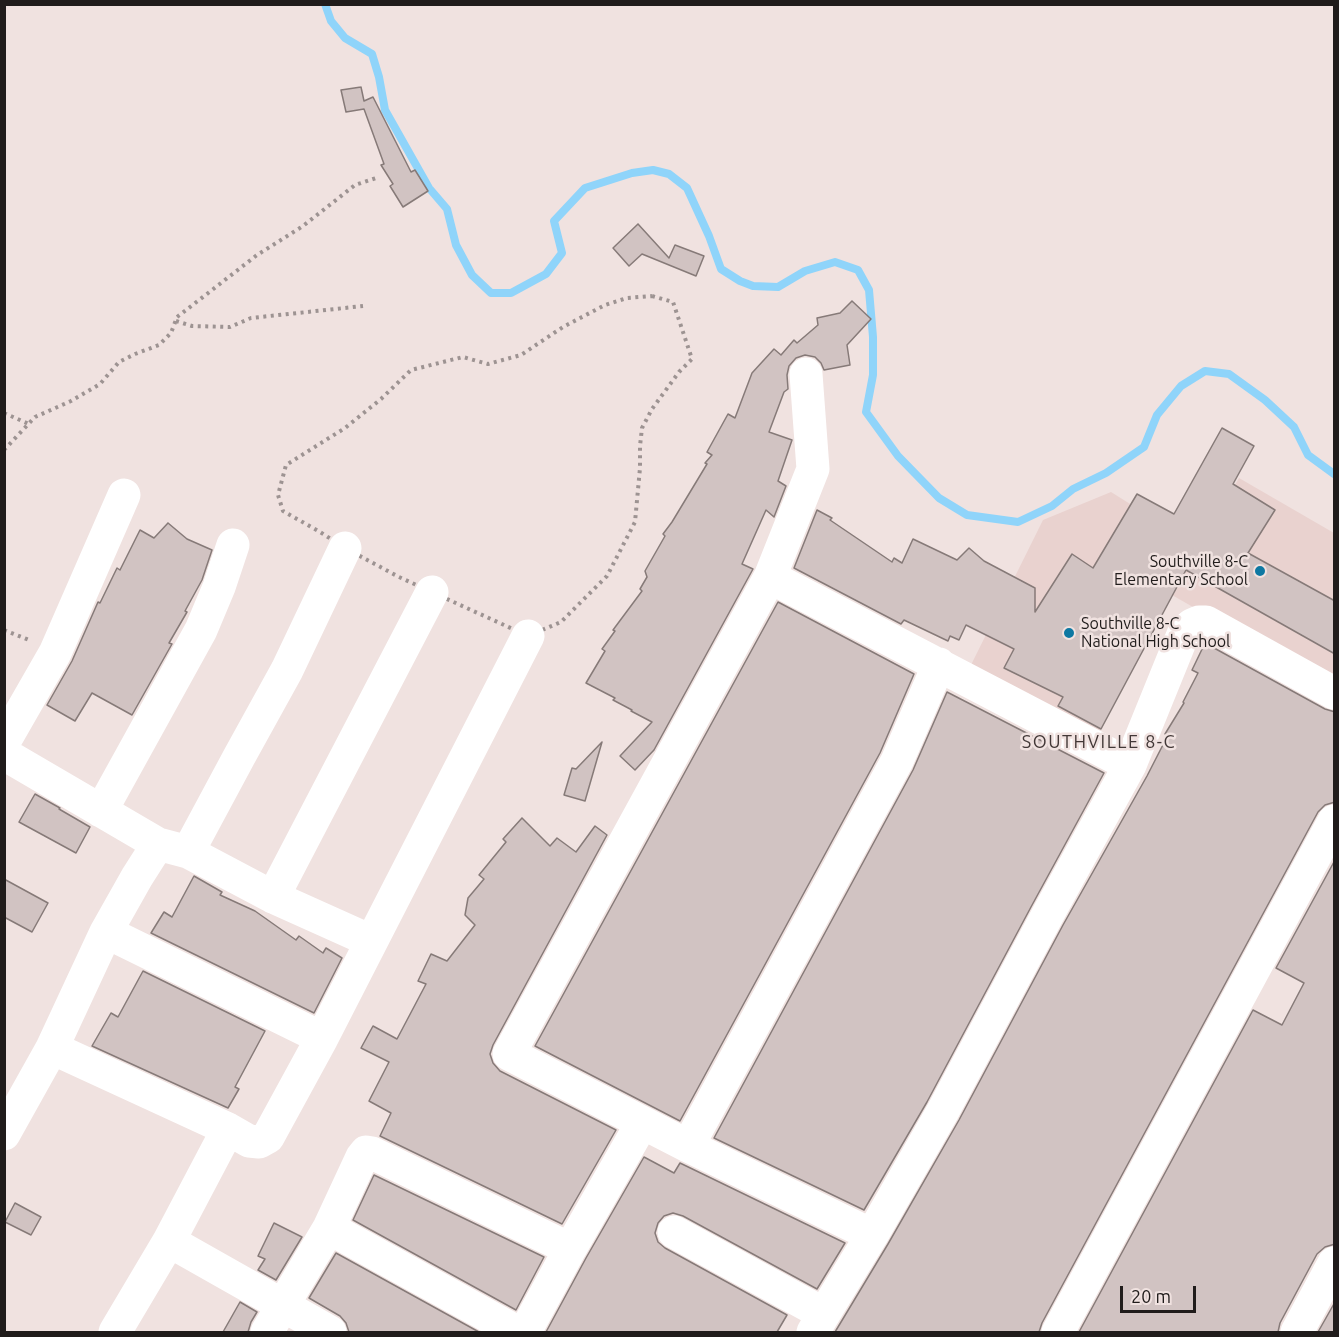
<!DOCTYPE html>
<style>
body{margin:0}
#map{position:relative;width:1339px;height:1337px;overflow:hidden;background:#f0e2e0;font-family:Ubuntu,sans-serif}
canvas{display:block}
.frame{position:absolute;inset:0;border:6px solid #201c1b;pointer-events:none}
.scale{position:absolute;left:1120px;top:1286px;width:76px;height:27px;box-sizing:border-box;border:3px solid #201c1b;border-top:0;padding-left:8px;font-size:18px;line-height:21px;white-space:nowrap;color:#201c1b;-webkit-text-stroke:4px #f0e2e0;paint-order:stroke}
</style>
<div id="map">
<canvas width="1339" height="1337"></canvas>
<div class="frame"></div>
<div class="scale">20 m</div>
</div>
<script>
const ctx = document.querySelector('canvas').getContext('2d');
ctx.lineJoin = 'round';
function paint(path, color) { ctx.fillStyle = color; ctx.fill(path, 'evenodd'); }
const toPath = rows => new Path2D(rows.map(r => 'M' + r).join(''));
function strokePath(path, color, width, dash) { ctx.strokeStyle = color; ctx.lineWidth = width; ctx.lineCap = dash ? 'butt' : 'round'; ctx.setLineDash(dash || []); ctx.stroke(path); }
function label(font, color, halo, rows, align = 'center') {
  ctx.font = font + ' Ubuntu,sans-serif'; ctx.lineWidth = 5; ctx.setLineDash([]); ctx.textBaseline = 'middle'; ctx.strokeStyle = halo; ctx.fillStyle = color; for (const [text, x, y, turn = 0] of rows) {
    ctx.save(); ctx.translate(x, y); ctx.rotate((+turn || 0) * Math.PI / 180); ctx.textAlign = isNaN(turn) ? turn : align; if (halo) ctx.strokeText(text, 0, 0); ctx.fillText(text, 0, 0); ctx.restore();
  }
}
paint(toPath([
 [1239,478,1334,533,1334,688,1172,595,1097,735,968,671,1043,520,1111,492,1199,547]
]), '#e9d2cf');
strokePath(toPath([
 [325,4,331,21,345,38,372,54,379,77,385,110,429,188,447,209,456,245,472,275,491,293,511,293,546,274,562,253,554,221,585,188,632,173,653,170,669,174,687,188,709,236,721,269,740,281,753,286,778,287,805,271,835,262,858,270,869,290,873,337,873,375,866,412,898,456,939,498,967,515,1018,522,1052,506,1073,489,1106,473,1144,447,1157,415,1181,386,1205,371,1229,374,1265,400,1294,427,1308,455,1334,474]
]), '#8fd4fa', 8);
const building = toPath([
 [361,87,364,101,373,97,411,172,415,170,428,191,403,207,390,186,393,184,381,165,384,164,364,109,346,112,341,90,361,87],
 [638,224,669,258,675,245,704,256,696,276,642,254,629,266,613,248,638,224],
 [852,301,871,319,847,345,850,365,824,370,821,363,815,357,805,355,796,358,789,366,787,375,788,389,784,392,769,432,792,440,778,481,786,486,774,517,766,510,742,564,753,569,654,750,635,770,620,756,652,722,631,711,632,710,613,700,615,698,586,683,605,651,602,649,615,631,613,630,642,591,640,589,647,577,645,571,665,536,663,534,672,522,707,464,705,463,712,455,707,452,728,414,735,418,752,373,774,349,781,355,794,340,797,343,818,325,817,318,840,313,852,301],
 [1222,428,1254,446,1233,484,1275,510,1248,553,1335,601,1335,654,1186,570,1101,729,1058,706,1063,697,1004,668,1014,649,966,625,959,640,950,636,948,641,904,620,901,624,794,568,817,510,832,518,830,520,892,562,894,558,902,563,913,539,957,560,969,548,984,561,1035,588,1035,612,1072,554,1093,568,1137,494,1174,514,1222,428],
 [168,523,187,539,212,550,202,580,185,611,187,612,169,643,172,644,132,715,92,693,75,721,47,705,72,661,98,602,100,603,117,568,120,570,140,530,154,538,168,523],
 [778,602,914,674,880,753,680,1121,535,1046,778,602],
 [1205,643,1325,709,1335,712,1335,802,1325,805,1318,812,1042,1323,1039,1332,835,1332,888,1244,959,1120,1063,925,1147,776,1168,735,1165,734,1184,703,1183,702,1198,673,1192,670,1205,643],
 [947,692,1104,773,1031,907,927,1102,864,1210,714,1138,913,770,947,692],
 [602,742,585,801,564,795,572,768,576,769,602,742],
 [35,794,60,808,59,809,90,827,76,853,19,822,35,794],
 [522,818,550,846,557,838,576,852,595,826,607,835,493,1045,490,1054,493,1063,500,1071,616,1130,562,1224,380,1136,391,1113,369,1101,389,1062,361,1048,373,1026,397,1039,426,984,418,981,431,954,447,961,475,925,465,915,468,898,484,879,479,875,506,842,503,839,522,818],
 [1335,860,1335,1244,1325,1247,1317,1254,1280,1323,1278,1332,1079,1332,1253,1010,1282,1025,1304,983,1276,968,1335,860],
 [194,876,222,892,220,895,255,911,296,940,299,936,323,953,326,948,342,958,314,1013,151,933,164,912,172,917,194,876],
 [4,879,48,903,32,932,4,917,4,879],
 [143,971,265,1031,235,1087,239,1089,228,1108,92,1046,111,1013,118,1017,143,971],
 [644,1157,674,1173,680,1163,845,1243,817,1289,683,1216,673,1213,664,1216,658,1223,655,1233,658,1242,665,1248,787,1315,777,1332,546,1332,586,1258,644,1157],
 [374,1175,544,1257,516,1310,353,1220,374,1175],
 [15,1203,41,1217,31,1235,5,1222,15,1203],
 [274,1223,302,1237,276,1280,258,1270,265,1259,258,1256,274,1223],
 [336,1253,479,1332,349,1332,346,1323,340,1316,309,1298,336,1253],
 [240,1302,257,1312,251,1322,248,1332,223,1332,240,1302],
 [1335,1302,1335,1332,1318,1332,1335,1302]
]);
paint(building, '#d1c3c2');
strokePath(building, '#867a78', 1.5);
strokePath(toPath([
 [652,296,673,302,692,359,679,372,652,409,642,428,640,446,640,468,635,522,607,576,561,622,528,636,399,577,345,548,320,532,283,511,278,495,286,465,345,428,381,399,411,370,463,357,488,364,521,355,563,327,605,305,627,298,652,296],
 [176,321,192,326,230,327,251,318,363,306],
 [4,413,29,424],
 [4,450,35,417,71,401,100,384,119,362,135,354,159,345,171,333,177,317,212,290,257,255,303,226,355,185,376,178],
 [4,630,29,640]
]), '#9d9392', 4, [3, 4.5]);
strokePath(toPath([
 [806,374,813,469,770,577,509,1054,688,1146,897,761,939,664],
 [770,577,1130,765],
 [4,742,55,653,124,495],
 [4,754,158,844,188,852,273,897,371,941],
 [101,811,201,630,219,587,233,545],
 [188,852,239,757,287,670,345,548],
 [273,897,432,592],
 [106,932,322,1038],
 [52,1048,228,1129,249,1141,259,1142,268,1137,322,1038,528,636],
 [4,1134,52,1048,106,932,137,877,158,844],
 [688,1146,872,1235],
 [329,1228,517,1332],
 [674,1232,824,1314],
 [169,1241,330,1332],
 [115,1332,169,1241,228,1129],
 [267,1332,329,1228,362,1157,366,1152,372,1153,570,1249],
 [525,1332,570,1249,642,1123],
 [813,1332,872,1235,943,1111,1047,916,1130,765,1184,632,1192,625,1199,622,1206,622,1334,693],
 [1058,1332,1334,821],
 [1297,1332,1334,1263]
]), '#fff', 33);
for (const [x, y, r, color] of [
 [1260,571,6,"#0d78a2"],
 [1069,633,6,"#0d78a2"]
]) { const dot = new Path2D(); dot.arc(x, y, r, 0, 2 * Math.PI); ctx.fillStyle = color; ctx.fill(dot); strokePath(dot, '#f0e2e0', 2); }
label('16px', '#201c1b', '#f0e2e0', [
 ["Southville 8-C",1248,562],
 ["Elementary School",1248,580],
 ["Southville 8-C",1081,624,"left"],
 ["National High School",1081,642,"left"]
], 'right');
ctx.letterSpacing = '1.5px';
label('18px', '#423837', '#f0e2e0', [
 ["SOUTHVILLE 8-C",1099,742]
]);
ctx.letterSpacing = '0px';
</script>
